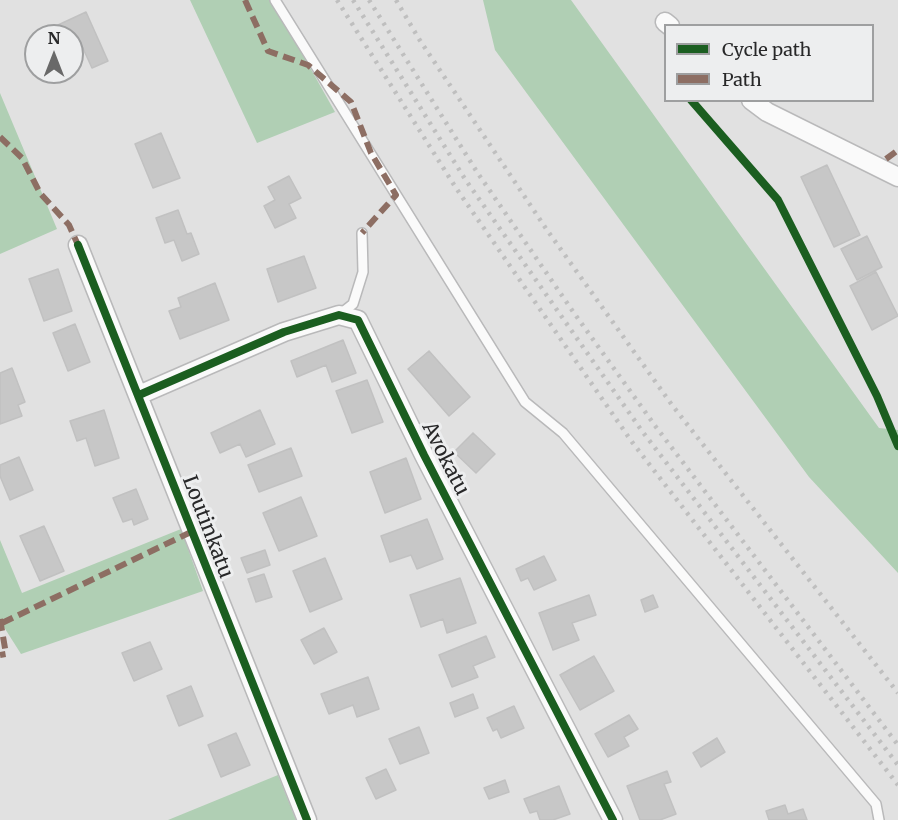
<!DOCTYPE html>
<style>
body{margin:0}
#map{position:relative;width:898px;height:820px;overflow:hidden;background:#e1e1e1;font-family:Merriweather,serif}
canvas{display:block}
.legend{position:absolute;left:664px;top:24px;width:210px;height:78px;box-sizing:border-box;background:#edeeef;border:2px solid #9e9fa0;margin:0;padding:8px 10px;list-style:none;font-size:18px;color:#282829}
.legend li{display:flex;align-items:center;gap:12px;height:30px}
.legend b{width:30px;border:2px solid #9e9fa0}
.north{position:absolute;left:24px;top:24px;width:60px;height:60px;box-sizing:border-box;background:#edeeef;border:2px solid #9e9fa0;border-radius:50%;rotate:0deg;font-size:16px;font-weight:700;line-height:24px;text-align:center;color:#282829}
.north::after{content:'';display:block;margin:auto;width:21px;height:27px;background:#696969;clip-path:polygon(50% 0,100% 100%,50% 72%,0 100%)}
</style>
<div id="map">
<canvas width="898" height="820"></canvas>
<ul class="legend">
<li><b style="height:8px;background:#1b5e20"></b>Cycle path</li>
<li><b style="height:8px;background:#8d6e63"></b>Path</li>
</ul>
<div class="north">N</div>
</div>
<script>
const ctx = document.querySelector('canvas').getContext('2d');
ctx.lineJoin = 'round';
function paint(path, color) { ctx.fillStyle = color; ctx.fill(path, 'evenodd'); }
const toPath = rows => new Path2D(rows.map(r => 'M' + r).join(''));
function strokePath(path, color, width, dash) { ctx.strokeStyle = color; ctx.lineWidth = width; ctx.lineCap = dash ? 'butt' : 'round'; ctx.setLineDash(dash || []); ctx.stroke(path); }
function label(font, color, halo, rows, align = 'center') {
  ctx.font = font + ' Merriweather,serif'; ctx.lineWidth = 6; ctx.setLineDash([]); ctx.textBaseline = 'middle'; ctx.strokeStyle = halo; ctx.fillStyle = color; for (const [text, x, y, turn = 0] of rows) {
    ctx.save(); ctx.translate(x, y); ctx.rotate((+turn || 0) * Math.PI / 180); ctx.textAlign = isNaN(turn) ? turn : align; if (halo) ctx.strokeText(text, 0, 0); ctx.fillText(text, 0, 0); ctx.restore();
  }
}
paint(toPath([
 [190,0,272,0,335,112,257,143],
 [483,0,571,0,879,428,898,430,898,573,809,477,495,50],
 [0,93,57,229,0,254],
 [181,529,203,591,21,654,2,624,0,624,0,540,22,593],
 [278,775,296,820,168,820]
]), '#b0cfb4');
const building = toPath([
 [86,12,108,61,92,68,81,44,72,47,72,36,63,36,58,25,86,12],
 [161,133,180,178,153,188,135,144,161,133],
 [827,165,860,235,834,247,801,177,827,165],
 [289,176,301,198,289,204,296,218,275,228,264,206,275,200,268,187,289,176],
 [178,210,187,234,191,233,199,254,182,261,174,240,165,243,156,218,178,210],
 [867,236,882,267,857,280,841,249,867,236],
 [304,256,316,288,278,302,267,269,304,256],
 [58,269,72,311,44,321,29,279,58,269],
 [876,272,898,316,872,330,850,286,876,272],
 [215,283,229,320,180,339,169,311,181,307,178,298,215,283],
 [75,324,90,362,68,371,53,333,75,324],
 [343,340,356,373,332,382,326,365,297,377,291,361,343,340],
 [429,351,470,397,449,416,408,369,429,351],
 [12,368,25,402,18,405,22,416,0,424,0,373,12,368],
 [367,380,383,422,352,433,336,391,367,380],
 [104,410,119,458,95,466,86,438,77,441,70,421,104,410],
 [260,410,275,444,246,457,240,444,220,453,211,433,260,410],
 [473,433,495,454,476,473,454,452,473,433],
 [291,448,302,476,259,492,248,465,291,448],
 [19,457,33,490,10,500,0,476,0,465,19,457],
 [406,458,421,499,385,513,370,472,406,458],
 [136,489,148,519,134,525,132,519,123,522,113,498,136,489],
 [301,497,317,536,279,551,263,513,301,497],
 [427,519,443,559,417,569,411,555,390,562,381,536,427,519],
 [44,526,64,571,40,581,20,536,44,526],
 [265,550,270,565,247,573,241,558,265,550],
 [544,556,556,580,534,590,528,578,521,581,516,569,544,556],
 [325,558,342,599,310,612,293,571,325,558],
 [264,574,272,597,256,602,248,579,264,574],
 [460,578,476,623,447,633,443,619,421,627,410,595,460,578],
 [589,595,596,615,572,623,579,640,553,650,539,613,589,595],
 [653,595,658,607,645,612,641,600,653,595],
 [324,628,337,652,314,664,301,640,324,628],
 [486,636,495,657,473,666,478,677,452,687,439,655,486,636],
 [150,642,162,669,134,681,122,653,150,642],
 [594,656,614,691,580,710,560,675,594,656],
 [368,677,379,709,357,717,353,705,329,714,321,694,368,677],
 [191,686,203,716,179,726,167,696,191,686],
 [473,694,478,708,455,717,450,703,473,694],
 [514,706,524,728,501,738,497,729,493,731,487,718,514,706],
 [629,715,638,729,624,737,629,746,608,757,595,734,629,715],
 [419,727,429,753,400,764,389,739,419,727],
 [236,733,250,765,221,777,208,745,236,733],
 [717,738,725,752,701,767,693,753,717,738],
 [386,769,396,790,376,799,366,778,386,769],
 [667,771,671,782,664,784,676,814,660,820,640,820,627,786,667,771],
 [505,780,509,792,489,799,484,788,505,780],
 [559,786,570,814,553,820,540,820,537,811,530,813,524,799,559,786],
 [785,805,788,814,803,809,807,820,769,820,766,811,785,805]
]);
paint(building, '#c7c7c7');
strokePath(building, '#c1c1c1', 1.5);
const service = toPath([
 [275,0,525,402,563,433,876,804,879,820],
 [339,315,353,304,363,272,362,233]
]);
const minor = toPath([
 [665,22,670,26],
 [751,100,767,112,898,177],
 [78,245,307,820],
 [139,395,284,332,339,315,358,320,424,455,613,820]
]);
strokePath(service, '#b9b9ba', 12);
strokePath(minor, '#b9b9ba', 21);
strokePath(service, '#fafafa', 9);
strokePath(minor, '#fafafa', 18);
strokePath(toPath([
 [337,0,456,188,632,442,898,785],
 [353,0,465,179,642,431,898,765],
 [369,0,477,172,574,313,656,427,898,745],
 [396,0,419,39,547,230,672,405,898,693]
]), '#bfbfbf', 4.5, [3, 6]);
strokePath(toPath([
 [245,0,268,51,308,65,351,102,371,153,396,195,362,233],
 [0,137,22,158,40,193,69,225,78,245],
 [886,159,898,150],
 [0,619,6,654,0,655],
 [2,623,191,532]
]), '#8d6e63', 6, [12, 6]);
strokePath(toPath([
 [691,100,778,200,877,396,898,446],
 [78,245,307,820],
 [139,395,284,332,339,315,358,320,424,455,613,820]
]), '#1b5e20', 8);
label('20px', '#282829', '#edeeef', [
 ["Avokatu",445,459,63],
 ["Loutinkatu",207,527,69]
]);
</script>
